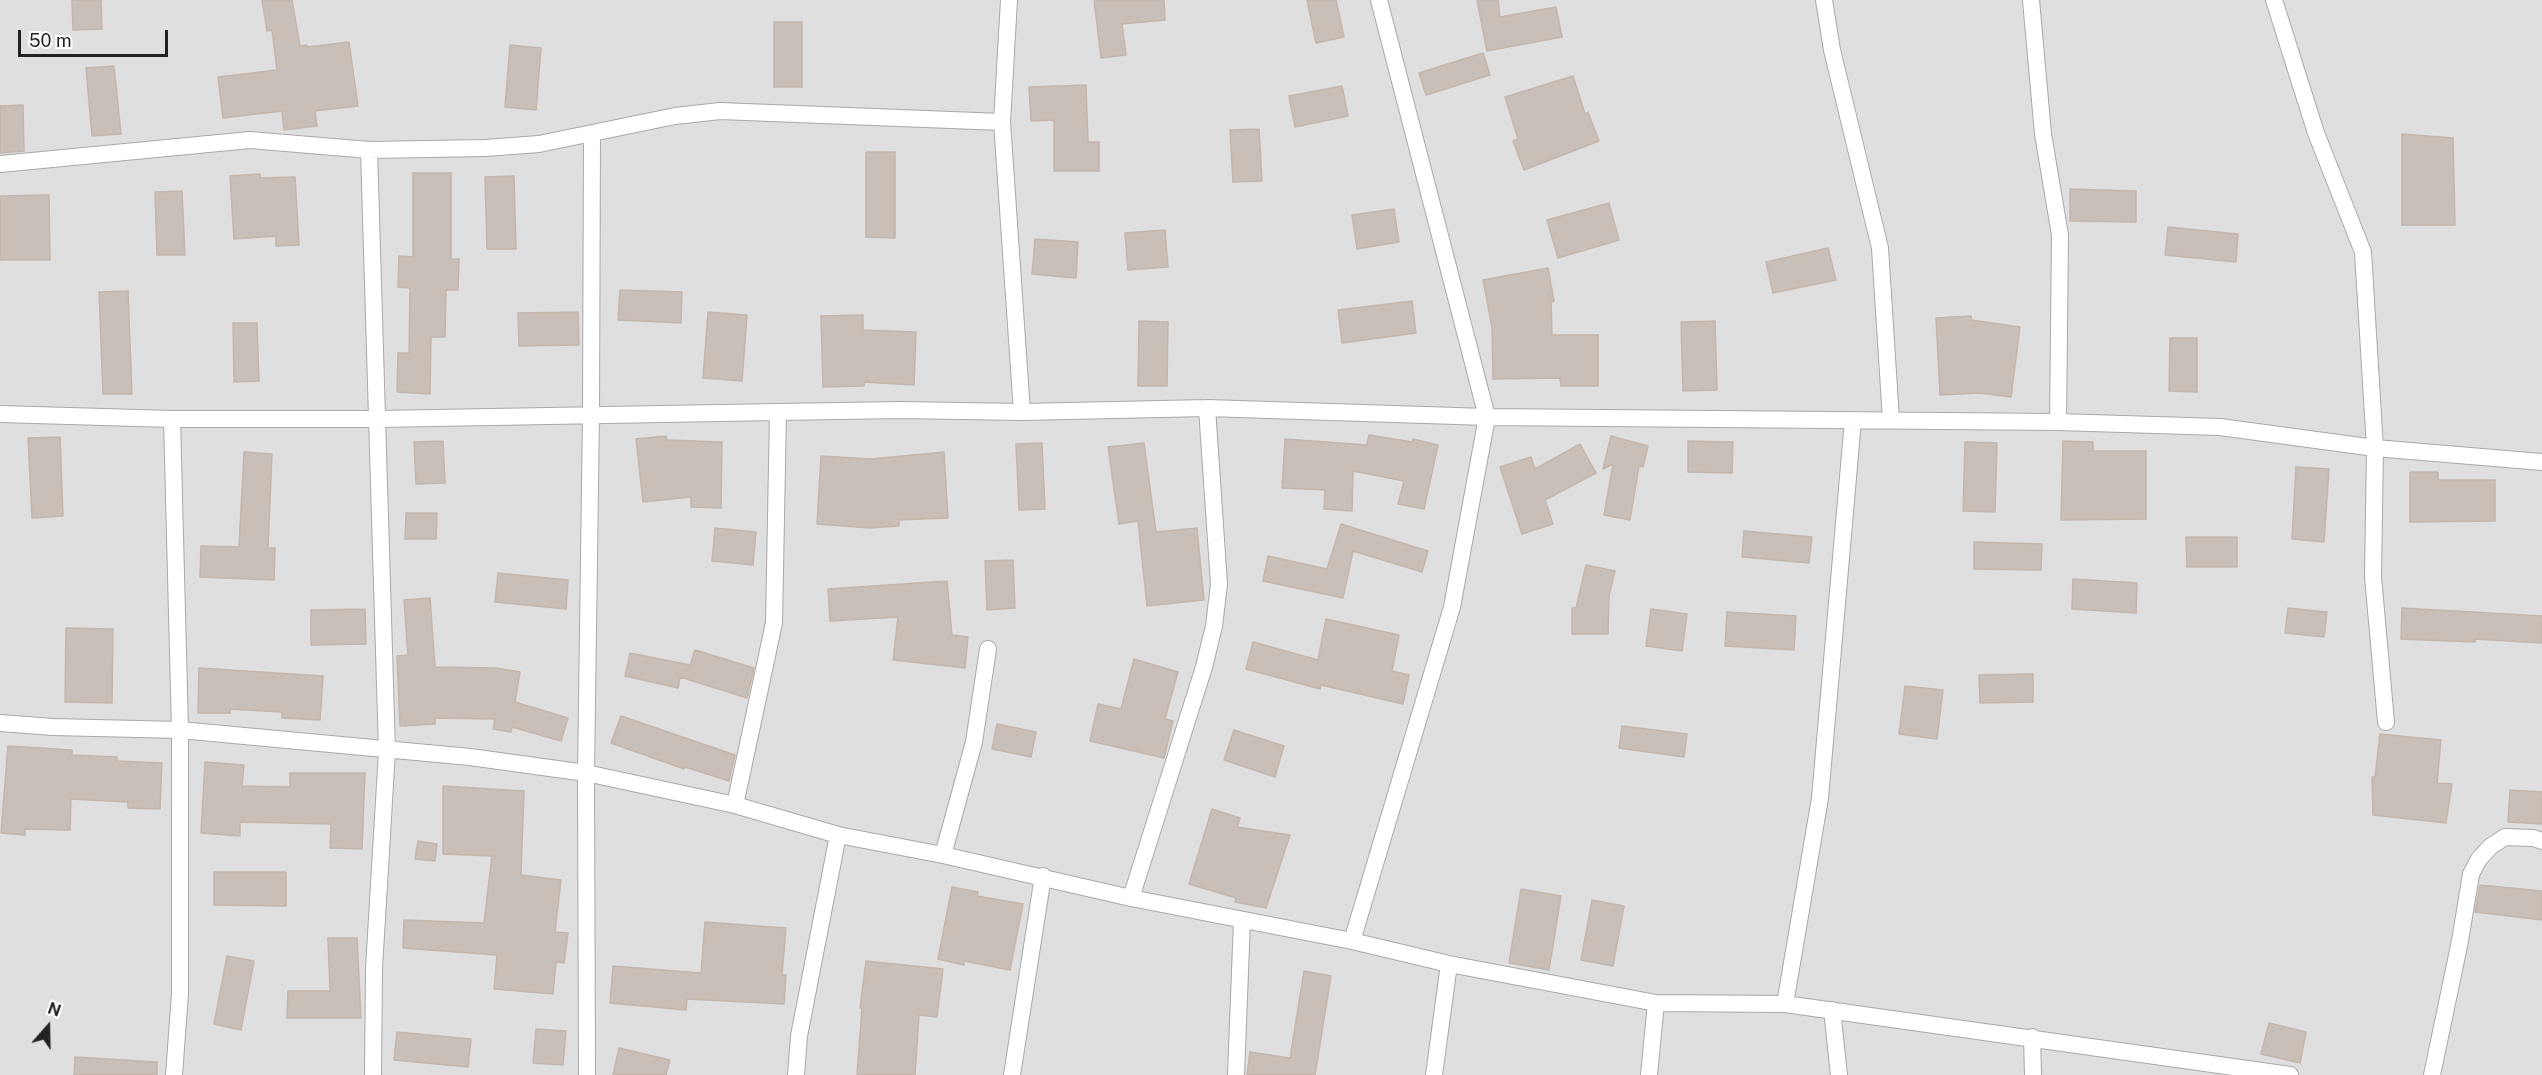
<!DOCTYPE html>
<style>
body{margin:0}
#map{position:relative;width:2542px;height:1075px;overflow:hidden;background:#f2efe9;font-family:"Public Sans",sans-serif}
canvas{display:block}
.north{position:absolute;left:18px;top:997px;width:60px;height:60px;-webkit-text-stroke:4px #fff;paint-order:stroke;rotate:20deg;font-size:16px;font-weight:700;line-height:24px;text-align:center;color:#222}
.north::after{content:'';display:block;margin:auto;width:21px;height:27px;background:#222;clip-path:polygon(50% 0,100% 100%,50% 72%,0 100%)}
.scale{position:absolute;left:18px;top:30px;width:150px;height:27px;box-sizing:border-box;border:3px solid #222;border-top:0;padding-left:8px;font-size:18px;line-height:21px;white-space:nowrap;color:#222;-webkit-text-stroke:4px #fff;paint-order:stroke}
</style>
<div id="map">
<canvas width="2542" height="1075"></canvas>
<div class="north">N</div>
<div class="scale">50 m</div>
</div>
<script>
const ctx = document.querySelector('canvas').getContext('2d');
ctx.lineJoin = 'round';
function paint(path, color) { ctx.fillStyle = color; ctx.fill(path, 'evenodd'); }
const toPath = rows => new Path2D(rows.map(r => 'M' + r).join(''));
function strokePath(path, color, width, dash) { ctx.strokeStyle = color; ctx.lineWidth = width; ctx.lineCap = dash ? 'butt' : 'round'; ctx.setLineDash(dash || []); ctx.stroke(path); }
paint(toPath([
 [0,0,2542,0,2542,1075,0,1075]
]), '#e0dfdf');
const building = toPath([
 [72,0,101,0,102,29,73,30,72,0],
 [262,0,292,0,300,46,307,45,307,47,349,42,358,106,315,111,317,126,284,130,282,111,223,118,218,77,277,70,272,30,267,31,262,0],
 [1094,0,1164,0,1165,20,1122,24,1126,55,1101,58,1094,0],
 [1307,0,1336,0,1344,37,1316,43,1307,0],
 [1477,0,1498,0,1500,17,1556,7,1562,37,1487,51,1477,0],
 [774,22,802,22,802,87,774,87,774,22],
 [510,45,541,48,536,110,505,107,510,45],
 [1483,53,1490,75,1426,95,1419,73,1483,53],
 [114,66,121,134,92,136,86,68,114,66],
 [1573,76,1585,114,1588,112,1599,141,1524,170,1513,141,1518,139,1505,97,1573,76],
 [1086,85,1088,142,1099,142,1099,171,1054,171,1054,120,1031,121,1029,87,1086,85],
 [1342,86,1348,116,1295,127,1289,96,1342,86],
 [23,105,24,151,0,153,0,106,23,105],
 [1259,129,1262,181,1233,182,1230,130,1259,129],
 [2402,134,2453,138,2455,225,2402,225,2402,134],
 [866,152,895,152,895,238,866,237,866,152],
 [413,173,451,173,451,259,459,259,458,290,446,290,445,337,431,337,430,394,397,392,398,353,409,353,410,288,398,287,399,256,413,257,413,173],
 [260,174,260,178,295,177,299,245,276,246,276,236,234,239,230,176,260,174],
 [514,176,516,249,487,249,485,177,514,176],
 [2070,189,2136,191,2136,222,2070,221,2070,189],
 [182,191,185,255,157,255,155,192,182,191],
 [49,195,50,260,0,260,0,196,49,195],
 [1609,203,1619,240,1558,258,1547,220,1609,203],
 [1394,209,1399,242,1357,249,1352,215,1394,209],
 [2168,227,2238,234,2236,262,2165,255,2168,227],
 [1165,230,1168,267,1128,270,1125,233,1165,230],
 [1035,239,1078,242,1076,278,1032,274,1035,239],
 [1828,248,1836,280,1773,293,1766,262,1828,248],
 [1548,268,1554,301,1551,302,1552,335,1598,335,1598,386,1561,386,1560,378,1493,379,1492,327,1483,280,1548,268],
 [620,290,682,292,681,323,618,320,620,290],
 [128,291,132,394,103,394,99,292,128,291],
 [1412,301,1416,333,1342,343,1338,310,1412,301],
 [578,312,579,345,519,346,518,313,578,312],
 [708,312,747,315,742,381,703,378,708,312],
 [863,315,863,330,916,332,914,385,864,382,864,386,823,387,821,316,863,315],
 [1971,316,1971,320,2020,327,2011,397,1979,393,1940,395,1936,318,1971,316],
 [1139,321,1168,322,1167,386,1138,386,1139,321],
 [1715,321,1717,390,1683,391,1681,322,1715,321],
 [233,323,257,323,259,381,234,382,233,323],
 [2170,338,2197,338,2197,392,2169,391,2170,338],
 [1369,435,1412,442,1413,439,1438,445,1424,509,1398,504,1404,481,1353,471,1352,511,1324,509,1325,490,1282,488,1285,439,1367,445,1369,435],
 [666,436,667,440,722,442,721,508,691,507,691,497,643,502,636,439,666,436],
 [1611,436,1648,446,1643,467,1639,466,1630,520,1604,515,1613,464,1603,469,1611,436],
 [60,437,63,516,32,518,28,438,60,437],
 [443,441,445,483,416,484,414,442,443,441],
 [1688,441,1733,442,1732,473,1688,472,1688,441],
 [2063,441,2093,442,2093,451,2146,451,2146,519,2061,520,2063,441],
 [1965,442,1997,443,1995,512,1963,511,1965,442],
 [1042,443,1045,509,1019,510,1016,444,1042,443],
 [1144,443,1156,532,1197,528,1204,600,1147,606,1138,521,1119,524,1108,447,1144,443],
 [1580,444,1596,473,1545,500,1553,524,1522,534,1500,467,1531,457,1535,469,1580,444],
 [244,452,272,454,268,548,275,548,274,580,200,577,201,546,239,547,244,452],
 [944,452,948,518,899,520,899,526,870,528,817,524,821,456,871,459,944,452],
 [2296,467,2329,469,2324,542,2292,539,2296,467],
 [2410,472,2438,472,2438,480,2495,480,2495,521,2410,522,2410,472],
 [406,513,437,513,436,539,405,539,406,513],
 [1341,524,1428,551,1422,572,1353,551,1343,598,1263,581,1268,556,1327,569,1341,524],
 [715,528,756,532,753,565,712,561,715,528],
 [1744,531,1812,537,1809,563,1742,557,1744,531],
 [2186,537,2237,537,2237,567,2187,567,2186,537],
 [1974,542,2042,544,2041,570,1974,569,1974,542],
 [1013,560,1015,608,987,610,985,561,1013,560],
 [1586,565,1615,571,1609,596,1608,634,1572,634,1572,608,1576,608,1586,565],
 [498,573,568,580,566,609,495,602,498,573],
 [2073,579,2137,583,2136,613,2072,609,2073,579],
 [947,581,952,635,968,637,965,668,893,660,898,617,830,621,828,589,947,581],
 [430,598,435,667,496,668,520,672,515,702,568,718,561,741,512,727,511,732,493,729,495,719,435,718,435,724,400,726,397,656,408,655,404,600,430,598],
 [2288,608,2327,612,2324,637,2285,633,2288,608],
 [2402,608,2542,616,2542,643,2475,639,2475,642,2401,639,2402,608],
 [365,609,366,644,311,645,311,610,365,609],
 [1651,609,1687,614,1682,651,1646,646,1651,609],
 [1727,612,1796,616,1794,650,1725,646,1727,612],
 [1326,619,1399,635,1392,671,1409,675,1403,704,1321,685,1320,689,1246,669,1253,642,1318,660,1326,619],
 [66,628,113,629,112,703,65,702,66,628],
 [695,650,754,668,747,698,680,677,678,688,625,676,630,653,690,665,695,650],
 [1134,659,1178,672,1165,719,1173,721,1164,758,1090,741,1098,704,1121,709,1134,659],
 [199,668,323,676,320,720,282,718,282,712,230,709,230,713,198,713,199,668],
 [2033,674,2033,702,1980,703,1979,675,2033,674],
 [1905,686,1943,690,1937,739,1899,734,1905,686],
 [621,716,735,755,729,781,685,767,684,769,611,743,621,716],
 [997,724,1036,732,1031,757,992,749,997,724],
 [1622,726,1687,734,1684,757,1619,748,1622,726],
 [1234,730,1284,746,1275,777,1224,760,1234,730],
 [2380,734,2441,740,2437,783,2452,784,2446,823,2373,815,2372,777,2375,777,2380,734],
 [8,746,72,750,72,755,117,757,117,761,162,763,160,809,128,808,128,802,71,799,70,830,25,829,25,835,1,833,8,746],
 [205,762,244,765,242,786,290,787,290,773,365,773,362,849,330,848,331,824,240,822,240,836,201,833,205,762],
 [443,786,524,791,521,875,561,880,555,932,568,933,564,963,556,962,553,994,494,989,497,955,403,948,404,920,484,923,492,856,443,854,443,786],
 [2510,790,2542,792,2542,824,2508,822,2510,790],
 [1212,809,1240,818,1237,827,1290,835,1266,908,1235,902,1236,898,1189,884,1212,809],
 [418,841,437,844,435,861,415,859,418,841],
 [214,872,286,872,286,906,214,905,214,872],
 [2480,885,2542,891,2542,920,2475,912,2480,885],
 [952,887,978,892,977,896,1023,904,1010,970,964,961,964,965,938,959,952,887],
 [1521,889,1561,896,1549,970,1509,963,1521,889],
 [1592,900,1624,906,1613,966,1581,960,1592,900],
 [705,922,786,928,782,975,786,975,784,1004,687,999,686,1010,610,1003,613,966,701,973,705,922],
 [328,938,357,938,361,1018,287,1018,288,991,330,991,328,938],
 [227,956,254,961,241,1030,214,1024,227,956],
 [866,961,943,969,937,1017,919,1015,915,1075,857,1075,862,1008,860,1008,866,961],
 [1304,971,1331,976,1315,1075,1247,1075,1250,1052,1290,1058,1304,971],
 [2269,1023,2306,1032,2300,1063,2261,1054,2269,1023],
 [536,1029,566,1031,563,1065,533,1063,536,1029],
 [397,1032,471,1039,468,1067,394,1060,397,1032],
 [619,1048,670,1060,666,1075,613,1075,619,1048],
 [75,1057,157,1062,157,1075,74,1075,75,1057]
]);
paint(building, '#c7bfb8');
strokePath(building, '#c4b6ab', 1.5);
const minor = toPath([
 [1009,0,1002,122,1022,412],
 [1824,0,1832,50,1880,248,1891,420],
 [2031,0,2043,134,2060,235,2058,422],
 [2274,0,2316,133,2363,252,2375,448,2373,577,2386,722],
 [369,150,387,751,374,968,373,1075],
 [0,164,250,140,369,150,485,148,539,144,675,116,720,111,1002,122],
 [0,414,172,419,377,419,778,412,901,410,1022,412,1207,408,1487,417,2058,422,2220,427,2375,448,2542,462],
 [172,419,180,730,180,994,174,1075],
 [0,723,53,727,180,730,470,757,586,773,735,805,838,835,943,855,1131,898,1352,941,1449,964,1656,1003,1785,1004,2290,1075],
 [735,805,774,623,778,412],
 [943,855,974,742,988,649],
 [1131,898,1204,667,1214,626,1219,584,1207,408],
 [1352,941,1452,607,1487,417,1379,0],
 [1785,1004,1820,798,1853,420],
 [1832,1010,1839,1075],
 [2032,1037,2033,1075],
 [587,1075,586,773,591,415,592,133],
 [796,1075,799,1036,838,835],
 [1012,1075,1043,876],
 [1236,1075,1242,920],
 [1434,1075,1449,964],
 [1649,1075,1656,1003],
 [2432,1075,2460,941,2471,874,2479,859,2491,846,2505,837,2533,838,2542,841]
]);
strokePath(minor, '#a9a9a9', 18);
strokePath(minor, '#fff', 16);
</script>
